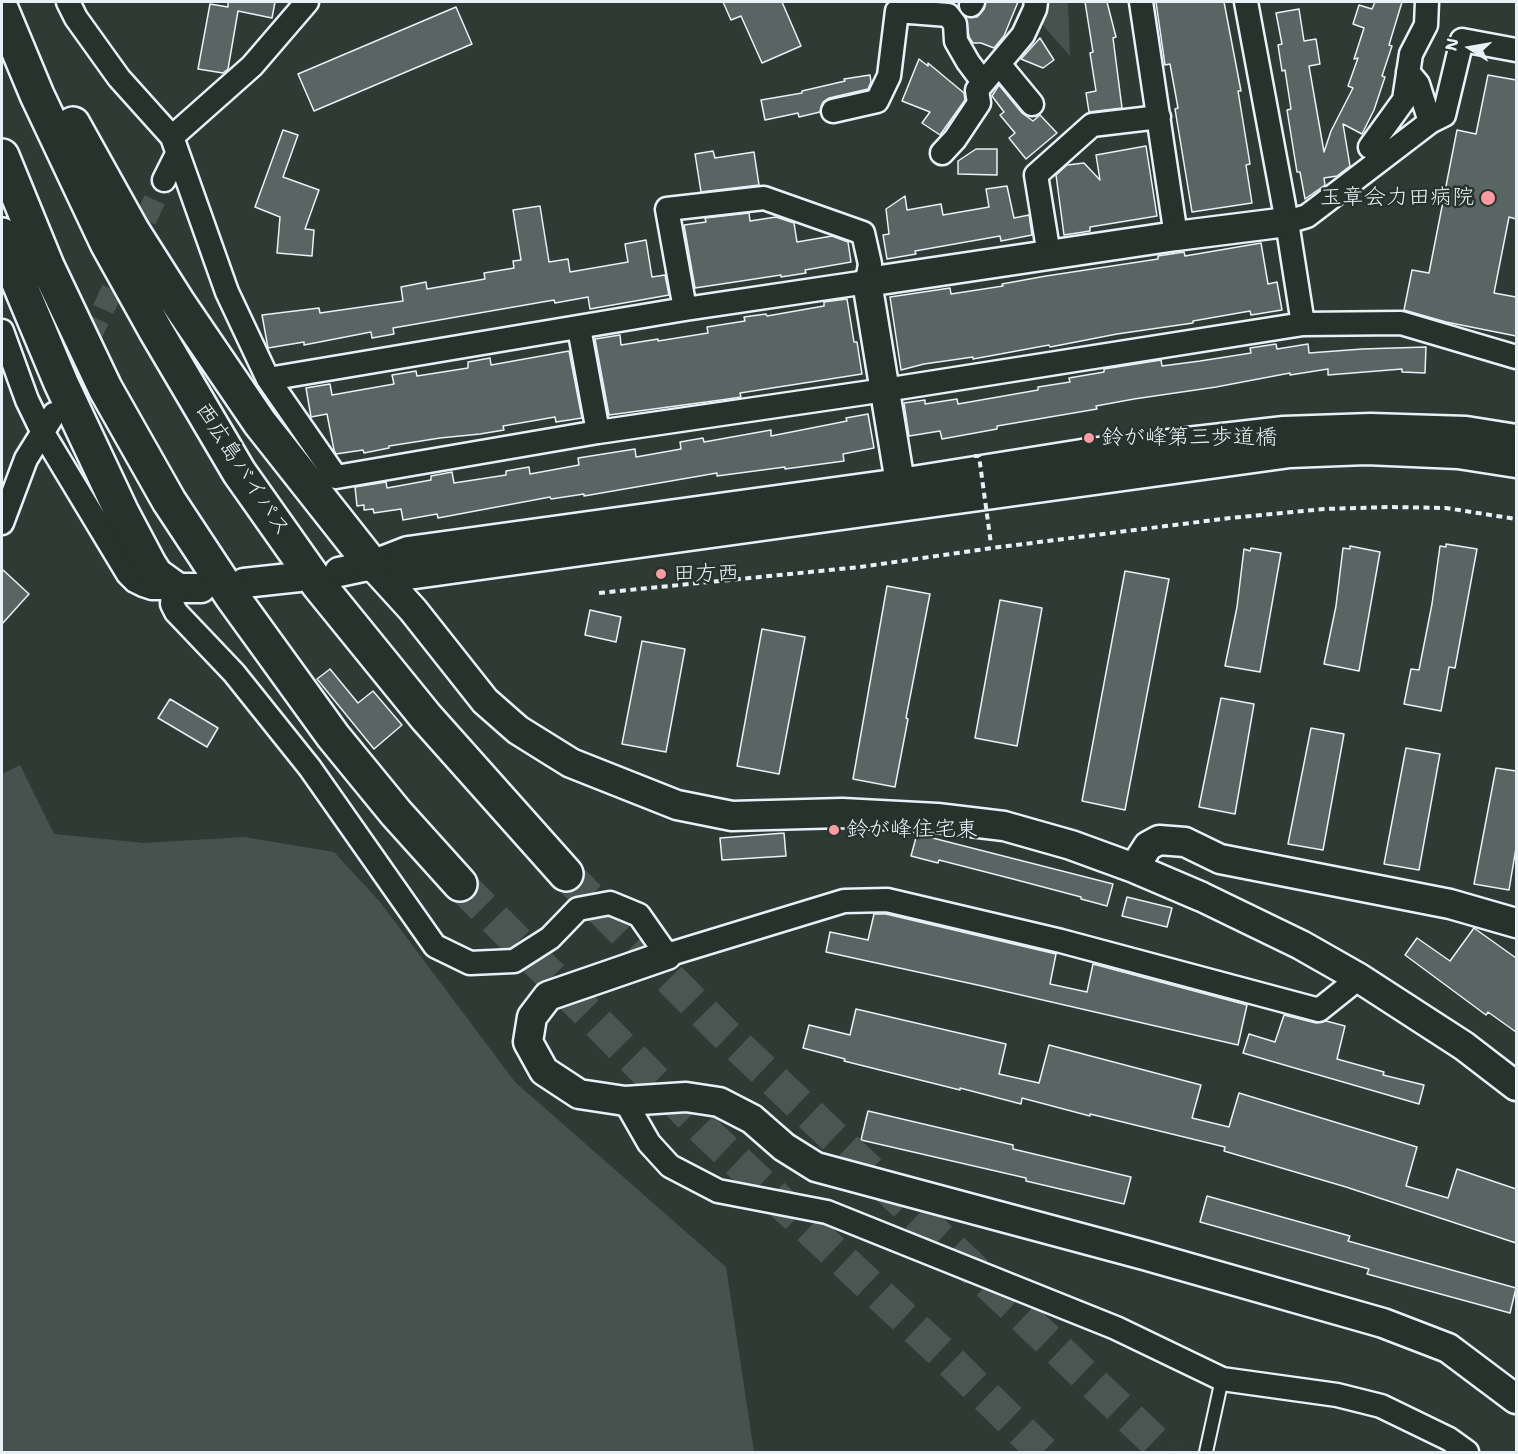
<!DOCTYPE html>
<meta charset="utf-8">
<style>
body{margin:0}
#map{position:relative;width:1518px;height:1454px;overflow:hidden;background:#2e3b35;font-family:"Shantell Sans",sans-serif}
canvas{display:block}
.frame{position:absolute;inset:0;border:3px solid #e8f1f8;pointer-events:none}
.north{position:absolute;left:1440px;top:18px;width:60px;height:60px;-webkit-text-stroke:4px #26332d;paint-order:stroke;rotate:281deg;font-size:16px;font-weight:700;line-height:24px;text-align:center;color:#e8f1f8}
.north::after{content:'';display:block;margin:auto;width:21px;height:27px;background:#e8f1f8;clip-path:polygon(50% 0,100% 100%,50% 72%,0 100%)}
</style>
<div id="map">
<canvas width="1518" height="1454"></canvas>
<div class="frame"></div>
<div class="north">N</div>
</div>
<script>
const ctx = document.querySelector('canvas').getContext('2d');
ctx.lineJoin = 'round';
function paint(path, color) { ctx.fillStyle = color; ctx.fill(path, 'evenodd'); }
const toPath = rows => new Path2D(rows.map(r => 'M' + r).join(''));
function strokePath(path, color, width, dash) { ctx.strokeStyle = color; ctx.lineWidth = width; ctx.lineCap = dash ? 'butt' : 'round'; ctx.setLineDash(dash || []); ctx.stroke(path); }
function label(font, color, halo, rows, align = 'center') {
  ctx.font = font + ' "Shantell Sans","Klee One",sans-serif'; ctx.lineWidth = 5; ctx.setLineDash([]); ctx.textBaseline = 'middle'; ctx.strokeStyle = halo; ctx.fillStyle = color; for (const [text, x, y, turn = 0] of rows) {
    ctx.save(); ctx.translate(x, y); ctx.rotate((+turn || 0) * Math.PI / 180); ctx.textAlign = isNaN(turn) ? turn : align; if (halo) ctx.strokeText(text, 0, 0); ctx.fillText(text, 0, 0); ctx.restore();
  }
}
paint(toPath([
 [1042,2,1068,2,1070,56,1039,21],
 [20,765,54,834,144,843,244,837,334,852,380,902,515,1082,726,1267,754,1452,2,1452,2,774]
]), '#45524e');
const building = toPath([
 [228,2,275,2,272,18,238,11,228,69,223,73,198,69,210,4,228,7,228,2],
 [723,2,782,2,801,46,762,63,741,16,731,20,723,2],
 [986,2,1018,2,1004,36,994,48,981,43,973,43,969,37,966,17,977,17,984,9,986,2],
 [1085,2,1107,2,1116,37,1113,38,1122,108,1089,112,1086,93,1096,91,1090,53,1093,52,1085,2],
 [1156,2,1224,2,1241,91,1238,91,1250,164,1246,165,1252,203,1192,212,1175,109,1178,108,1170,64,1165,65,1156,2],
 [1375,2,1402,2,1389,45,1392,46,1382,76,1385,77,1374,110,1362,134,1343,124,1350,166,1337,176,1324,178,1325,185,1305,199,1300,172,1297,172,1287,110,1291,109,1285,70,1282,71,1278,45,1282,44,1276,13,1299,9,1304,41,1316,39,1320,64,1309,66,1324,152,1331,131,1353,88,1348,86,1358,58,1354,59,1364,28,1353,24,1359,5,1372,9,1375,2],
 [456,7,472,44,314,111,298,74,456,7],
 [1040,38,1054,60,1043,68,1021,59,1040,38],
 [919,59,928,66,928,63,964,93,965,100,940,135,922,123,930,112,902,101,919,59],
 [870,75,871,82,868,89,829,98,823,102,820,112,799,117,798,113,765,120,761,100,802,93,802,91,845,81,844,79,870,75],
 [1488,75,1516,80,1516,219,1509,217,1494,293,1516,297,1516,336,1446,322,1404,310,1412,270,1429,273,1457,130,1476,134,1488,75],
 [999,85,1022,113,1033,121,1040,115,1057,133,1026,159,1009,138,1015,133,1000,115,1004,112,992,96,999,85],
 [283,130,298,135,283,177,319,190,305,229,314,230,312,256,277,253,280,217,255,207,283,130],
 [1146,146,1157,216,1090,227,1090,231,1064,235,1056,175,1067,165,1084,163,1100,180,1096,155,1146,146],
 [976,149,997,149,997,175,958,174,958,161,976,149],
 [713,151,715,158,754,152,759,185,701,192,695,154,713,151],
 [1007,186,1014,218,1029,215,1032,235,1001,241,1000,236,915,251,916,254,887,259,883,235,889,234,886,209,905,196,907,210,941,204,943,215,989,207,986,189,1007,186],
 [540,206,549,262,568,259,570,272,628,262,625,244,646,240,652,277,665,275,669,295,590,309,588,297,555,303,554,300,393,328,394,334,372,338,371,332,304,345,304,342,268,348,262,315,319,308,320,313,403,301,401,287,426,282,427,289,485,279,484,273,514,268,513,261,521,260,513,210,540,206],
 [749,213,750,221,776,217,794,223,797,242,832,236,848,242,851,262,805,270,806,273,781,277,781,275,695,288,684,225,706,222,705,218,749,213],
 [1261,243,1268,284,1277,282,1282,310,1251,315,1250,311,1193,321,1193,323,1117,334,1050,347,1049,345,973,359,973,357,924,364,901,370,890,297,950,288,951,294,1003,286,1002,284,1046,276,1158,259,1158,256,1184,252,1185,256,1261,243],
 [847,299,854,342,857,342,862,374,740,393,741,397,728,399,609,415,595,339,620,335,621,345,658,339,658,341,708,333,707,327,745,321,744,317,766,314,767,316,824,306,824,302,847,299],
 [1276,344,1277,349,1308,344,1309,353,1362,349,1426,347,1425,373,1402,372,1402,369,1328,375,1328,369,1290,375,1290,373,1216,387,1134,399,1096,406,1097,409,997,426,997,429,942,439,940,431,909,436,904,403,925,400,925,404,957,399,958,404,1038,390,1038,387,1070,382,1069,378,1104,372,1104,369,1161,360,1162,366,1200,361,1251,353,1250,348,1276,344],
 [569,351,582,418,556,422,555,417,503,426,504,430,480,434,440,438,389,446,389,448,364,453,363,450,336,454,334,450,327,414,311,417,306,388,330,384,332,395,394,384,392,375,416,371,417,376,468,368,468,362,490,358,491,365,569,351],
 [868,414,874,448,843,454,844,461,785,469,785,467,717,476,717,473,584,496,584,494,551,499,550,497,438,518,437,514,403,520,401,509,374,513,373,509,364,510,364,505,357,506,355,487,386,482,387,488,431,480,431,476,452,472,454,483,506,475,506,471,529,467,530,474,579,465,578,458,635,449,636,457,681,449,680,442,703,438,704,442,771,430,771,436,847,421,846,418,868,414],
 [1446,544,1477,549,1455,668,1449,667,1441,711,1404,704,1411,669,1419,670,1432,604,1440,546,1446,547,1446,544],
 [1350,546,1380,552,1359,671,1324,664,1336,606,1343,548,1350,549,1350,546],
 [1251,548,1281,553,1260,672,1225,666,1237,607,1244,549,1250,551,1251,548],
 [2,569,29,594,2,624,2,569],
 [1125,571,1169,579,1125,810,1082,801,1125,571],
 [887,586,930,594,906,718,908,719,895,787,853,779,887,586],
 [1000,600,1042,608,1017,746,975,738,1000,600],
 [590,610,621,617,616,642,585,635,590,610],
 [762,629,805,637,779,774,737,766,762,629],
 [642,641,685,649,666,752,622,744,642,641],
 [330,669,358,703,373,691,402,725,374,749,317,679,330,669],
 [1221,698,1254,704,1235,814,1199,807,1221,698],
 [170,699,218,728,207,747,158,718,170,699],
 [1311,728,1344,734,1323,850,1288,844,1311,728],
 [1406,748,1440,754,1419,870,1384,864,1406,748],
 [1496,768,1516,771,1516,848,1509,890,1474,884,1496,768],
 [784,833,786,856,722,860,720,838,784,833],
 [917,834,1113,884,1107,906,1081,899,1081,897,1013,879,939,860,938,863,911,856,917,834],
 [1127,897,1172,908,1167,927,1122,916,1127,897],
 [874,914,886,914,1056,954,1050,984,1087,992,1093,964,1247,1005,1238,1045,982,986,826,952,830,932,868,940,874,914],
 [1474,928,1516,958,1516,1032,1488,1012,1486,1015,1405,955,1417,938,1450,961,1474,928],
 [856,1009,1006,1044,999,1074,1039,1083,1049,1045,1201,1085,1192,1118,1229,1127,1239,1093,1417,1147,1406,1186,1448,1198,1457,1169,1516,1189,1516,1243,1346,1187,1224,1151,1225,1147,1090,1114,1090,1116,1022,1098,1021,1104,960,1088,960,1090,844,1061,845,1059,803,1048,809,1025,850,1035,856,1009],
 [1284,1015,1316,1023,1326,1021,1345,1026,1337,1059,1384,1072,1383,1075,1424,1085,1419,1104,1243,1053,1249,1034,1275,1042,1284,1015],
 [868,1111,1013,1145,1013,1149,1131,1177,1124,1204,1026,1181,1026,1178,861,1140,868,1111],
 [1207,1196,1350,1236,1348,1241,1516,1288,1510,1313,1367,1274,1369,1269,1200,1222,1207,1196]
]);
paint(building, '#596563');
strokePath(building, '#e8f1f8', 1.5);
strokePath(toPath([
 [61,399,164,180]
]), '#4a5652', 22, [22, 11]);
strokePath(toPath([
 [566,874,722,1031,1166,1452],
 [460,884,706,1132,945,1356,1043,1452]
]), '#4a5652', 33, [33, 16]);
const service = toPath([
 [1206,1452,1222,1379]
]);
const minor = toPath([
 [68,2,76,18,119,78,172,137,227,292,268,379,336,477,598,432,885,390,1303,324,1401,323,1516,357],
 [1141,2,1176,236],
 [1246,2,1287,222,1303,324],
 [971,5,973,2],
 [999,64,1032,104],
 [1408,72,1418,84,1430,122],
 [833,111,877,101,889,76,897,11,948,15,955,24,956,41,968,62,983,82],
 [172,137,252,66,307,2],
 [1370,147,1404,100,1411,54,1426,25,1427,2],
 [942,153,955,139,979,103,977,90,1023,35,1035,9,1036,2],
 [164,180,177,154],
 [1287,222,1307,216,1430,122,1444,115,1462,40,1516,50],
 [1049,255,1036,175,1092,125,1159,117],
 [579,328,598,432],
 [2,331,27,400,43,433,128,574,135,581,143,585,152,588,174,588,172,604,176,612,234,673,310,768,435,946,470,963,514,961,550,938,578,909,610,903,639,915,667,955,844,901,887,900,1061,941,1319,1010,1359,978],
 [268,379,685,309,867,282,870,264,863,233,764,198,667,209,685,309],
 [2,523,26,459,54,414],
 [625,1101,649,1143,670,1166,718,1191,827,1212,1116,1328,1222,1379,1337,1395,1381,1406,1449,1439,1467,1452]
]);
const tertiary = toPath([
 [903,501,867,282,1176,236,1287,222],
 [372,565,413,610,485,701,518,730,571,763,677,805,732,816,842,813,937,818,1004,826,1071,845,1134,868,1202,897,1301,945,1359,978,1464,1046,1516,1086],
 [372,565,408,575,1290,453,1366,450,1458,454,1516,463],
 [339,572,372,565,408,551,900,483,1082,454,1284,431,1371,428,1466,431,1516,439],
 [244,583,299,577],
 [174,588,201,588],
 [1134,868,1148,846,1159,840,1185,842,1220,859,1450,904,1516,923],
 [667,955,548,996,532,1017,528,1042,544,1071,579,1094,625,1101,686,1097,719,1102,752,1119,784,1147,816,1167,1144,1255,1383,1323,1448,1348,1516,1399]
]);
const motorway = toPath([
 [2,11,37,95,107,243,156,331,239,472,318,584,426,717,566,874],
 [73,124,132,230,179,304,260,423,372,565],
 [2,156,47,266,105,388,169,501,231,595,333,736,396,813,460,884],
 [2,235,14,271,61,383,122,513,149,564,156,575,174,588]
]);
strokePath(service, '#e8f1f8', 16);
strokePath(minor, '#e8f1f8', 27);
strokePath(tertiary, '#e8f1f8', 33);
strokePath(motorway, '#e8f1f8', 38);
strokePath(toPath([
 [599,593,860,567,992,548,1230,518,1324,509,1391,507,1446,508,1516,519]
]), '#e8f1f8', 4, [6, 4.5]);
strokePath(service, '#26332d', 12);
strokePath(minor, '#26332d', 22);
strokePath(tertiary, '#26332d', 28);
strokePath(motorway, '#26332d', 33);
strokePath(toPath([
 [974,456,979,456,991,544]
]), '#e8f1f8', 4, [6, 4.5]);
for (const [x, y, r, color] of [
 [1488,198,8,"#ff9aa2"],
 [1089,438,6,"#ff9aa2"],
 [661,574,6,"#ff9aa2"],
 [834,830,6,"#ff9aa2"]
]) { const dot = new Path2D(); dot.arc(x, y, r, 0, 2 * Math.PI); ctx.fillStyle = color; ctx.fill(dot); strokePath(dot, '#26332d', 2); }
label('22px', '#e8f1f8', '#26332d', [
 ["玉章会力田病院",1474,198,"right"],
 ["鈴が峰第三歩道橋",1101,438],
 ["田方西",673,574],
 ["鈴が峰住宅東",846,830]
], 'left');
label('22px', '#e8f1f8', '#26332d', [
 ["西広島バイパス",242,470,57]
]);
</script>
